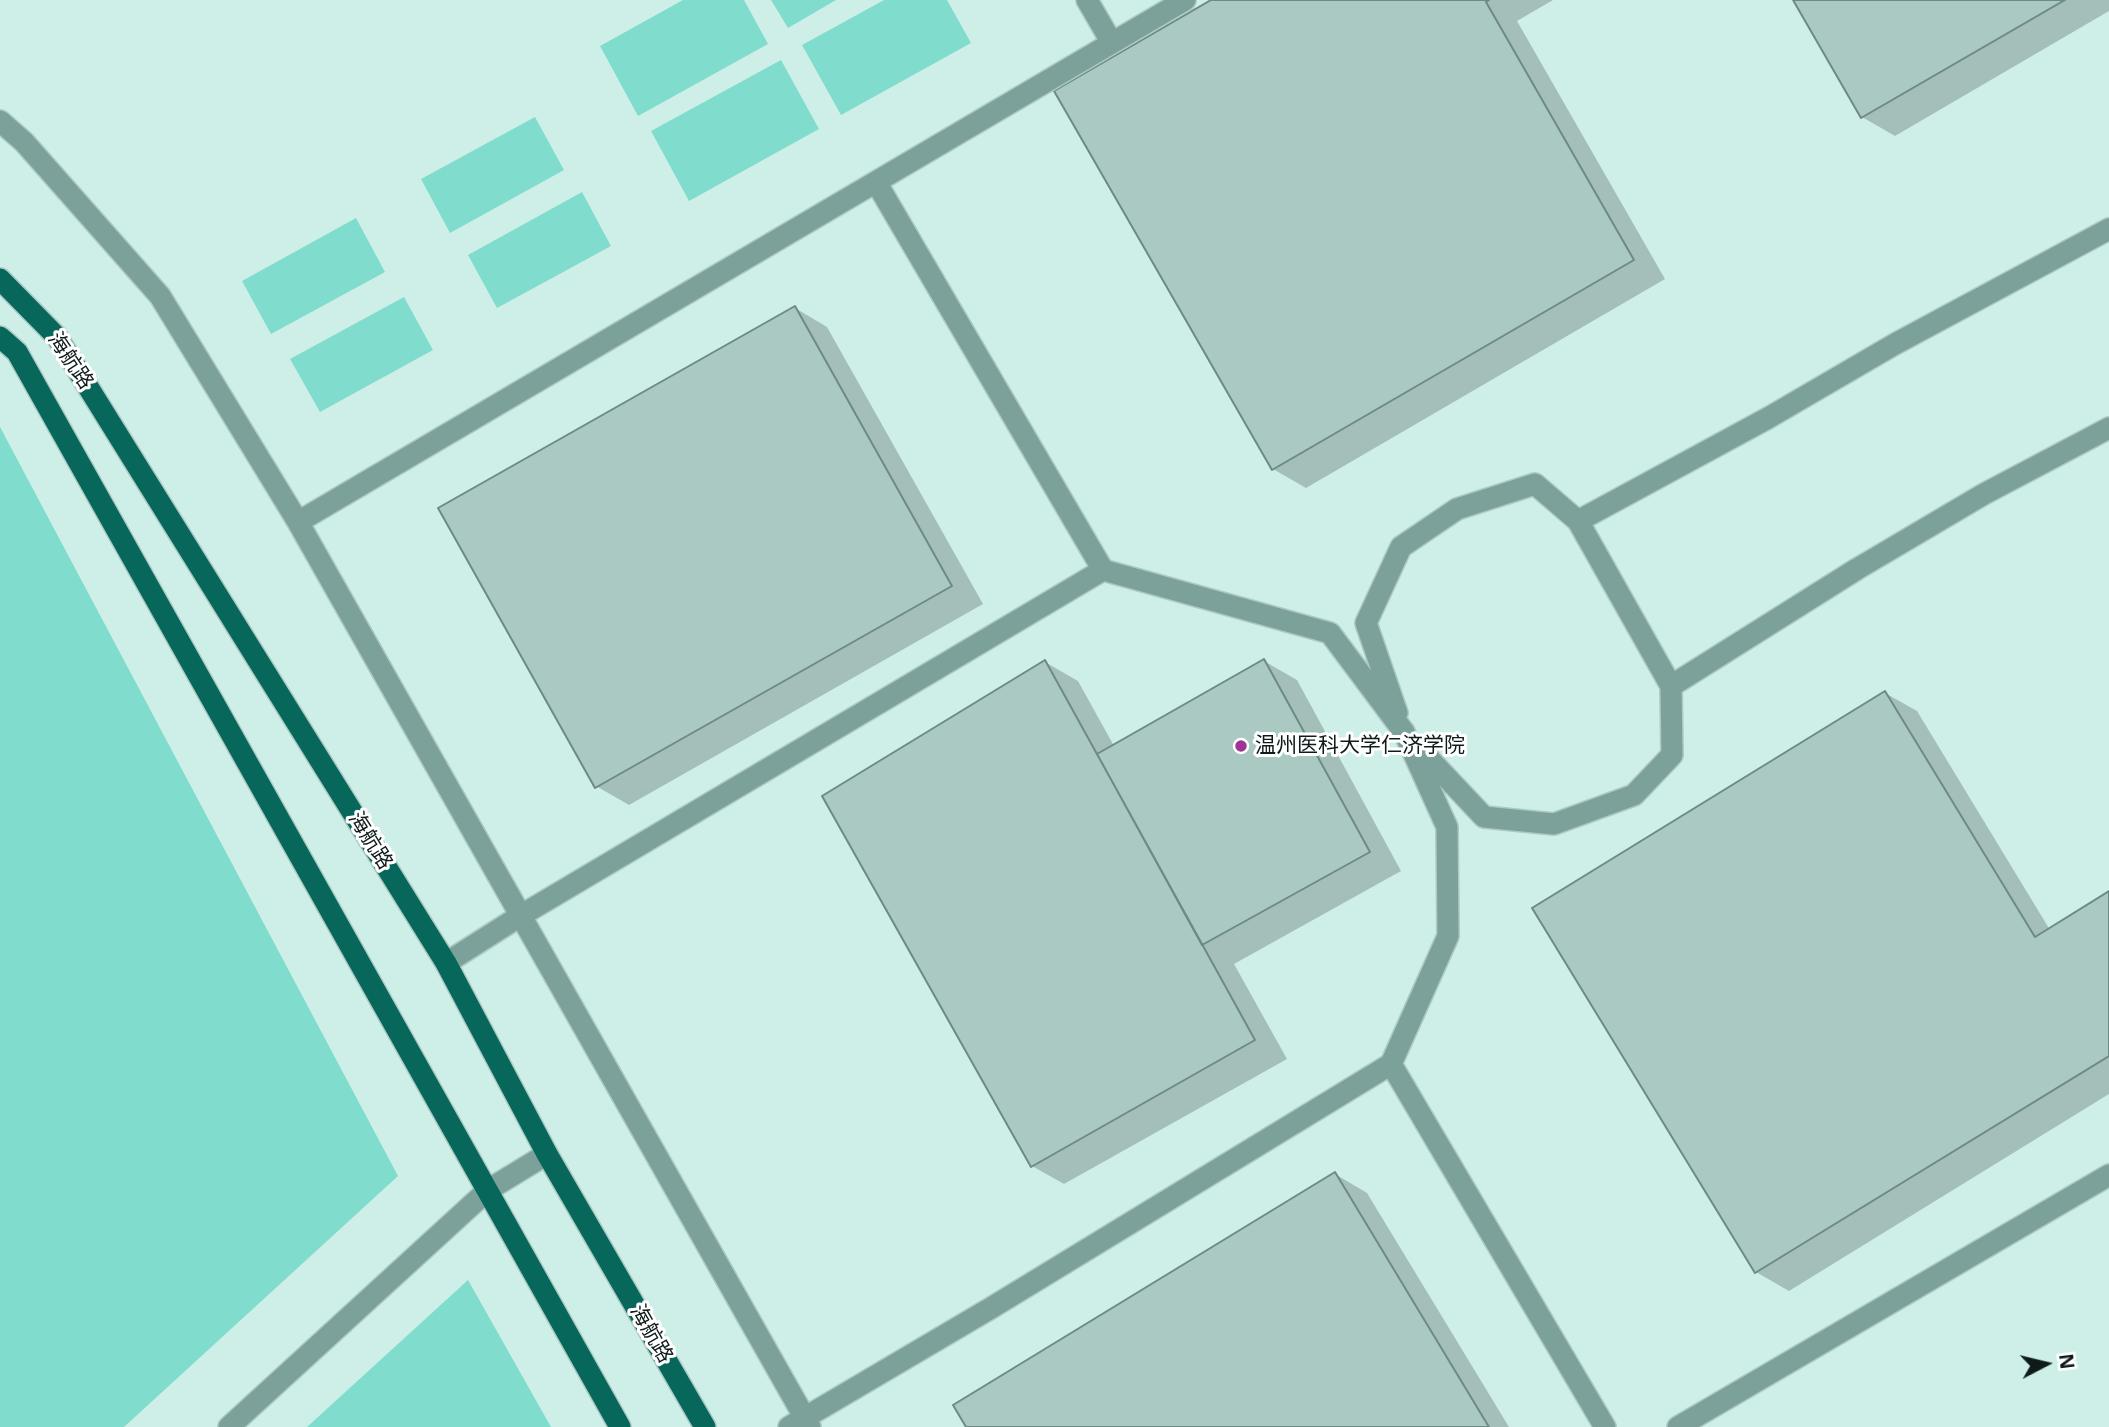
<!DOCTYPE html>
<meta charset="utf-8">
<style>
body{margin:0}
#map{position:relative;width:2109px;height:1427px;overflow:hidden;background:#ceefe8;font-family:"Noto Sans",sans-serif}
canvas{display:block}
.north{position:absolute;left:2011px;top:1329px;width:70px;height:70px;-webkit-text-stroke:5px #fff;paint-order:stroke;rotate:83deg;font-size:19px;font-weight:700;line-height:28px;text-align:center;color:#0f1b19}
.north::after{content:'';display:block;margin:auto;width:24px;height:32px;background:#0f1b19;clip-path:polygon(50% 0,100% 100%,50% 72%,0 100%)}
</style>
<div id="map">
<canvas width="2109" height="1427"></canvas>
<div class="north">N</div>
</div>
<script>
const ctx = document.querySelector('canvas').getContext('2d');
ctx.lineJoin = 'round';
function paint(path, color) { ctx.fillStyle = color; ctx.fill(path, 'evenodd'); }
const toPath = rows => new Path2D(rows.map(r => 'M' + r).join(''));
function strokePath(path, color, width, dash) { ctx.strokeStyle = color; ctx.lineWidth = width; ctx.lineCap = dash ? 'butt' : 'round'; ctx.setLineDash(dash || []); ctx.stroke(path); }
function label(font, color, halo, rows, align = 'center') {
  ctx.font = font + ' "Noto Sans","Noto Sans SC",sans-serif'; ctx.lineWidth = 6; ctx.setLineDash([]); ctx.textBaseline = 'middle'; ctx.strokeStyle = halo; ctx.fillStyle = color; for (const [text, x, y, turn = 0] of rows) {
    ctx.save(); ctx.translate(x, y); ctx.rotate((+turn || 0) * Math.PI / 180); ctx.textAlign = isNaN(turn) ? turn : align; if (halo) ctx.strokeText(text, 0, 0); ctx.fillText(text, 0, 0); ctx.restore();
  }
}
paint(toPath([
 [683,0,744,0,768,44,638,116,600,46],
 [771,0,836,0,788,28],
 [884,0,947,0,971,43,841,115,802,45],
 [781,60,819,129,689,201,651,131],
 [535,117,564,170,450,233,421,179],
 [582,192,611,246,497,308,468,255],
 [356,218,385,272,271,334,242,281],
 [404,297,433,350,320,412,290,359],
 [0,427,398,1176,124,1427,0,1427],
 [468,1280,551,1427,307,1427]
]), '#80dccc');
paint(toPath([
 [1214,0,1553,0,1517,21,1665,279,1306,488,1273,469],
 [1795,0,2109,0,2109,11,1895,136,1862,117],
 [795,308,827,327,983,604,629,805,596,786],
 [1264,661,1297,680,1401,871,1234,964,1287,1059,1064,1184,1032,1166,1045,662,1078,681,1114,746],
 [1885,693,1917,711,2050,930,2109,893,2109,1094,1789,1291,1756,1272],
 [1335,1174,1367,1193,1509,1427,968,1427]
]), '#0003');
const building = toPath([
 [1211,0,1489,0,1486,2,1634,260,1272,470,1054,91,1211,0],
 [1793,0,2065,0,1861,118,1793,0],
 [795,306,952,586,595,788,438,508,795,306],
 [1264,659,1370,852,1202,945,1097,754,1264,659],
 [1045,660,1255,1040,1031,1167,822,796,1045,660],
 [1885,691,2035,937,2109,891,2109,1056,1755,1273,1532,908,1885,691],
 [1335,1172,1489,1427,966,1427,953,1405,1335,1172]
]);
paint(building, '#a9c9c2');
strokePath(building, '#6d8a84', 2);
const minor = toPath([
 [1087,0,1112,43],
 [0,121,24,142,160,296,298,522,810,1427],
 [876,182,1103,570],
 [1578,521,1671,686],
 [298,522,1185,0],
 [1397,713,1366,623,1401,547,1457,509,1535,484,1578,521,1768,418,1895,344,2109,229],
 [1417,746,1484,817,1554,824,1634,795,1672,755,1671,686,1857,569,1984,494,2109,428],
 [446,963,520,916,1103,570,1330,633,1404,732,1447,827,1448,936,1391,1064,991,1308,789,1427],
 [1391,1064,1605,1427],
 [229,1427,488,1190,547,1154],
 [1678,1427,2109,1175]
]);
const major = toPath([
 [0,279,57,337,446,963,547,1154,705,1427],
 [0,337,17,352,620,1427]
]);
strokePath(minor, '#acc9c3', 24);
strokePath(major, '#acc9c3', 24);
strokePath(minor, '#7ca19a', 21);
strokePath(major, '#07675b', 21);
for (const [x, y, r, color] of [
 [1241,746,7,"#9f3495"]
]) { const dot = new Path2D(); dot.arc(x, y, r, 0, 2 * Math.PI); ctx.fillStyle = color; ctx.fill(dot); strokePath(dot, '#fff', 2.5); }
label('21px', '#0f1b19', '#fff', [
 ["海航路",70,361,56],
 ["海航路",370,841,58],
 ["海航路",651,1334,60]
]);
label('21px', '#0f1b19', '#fff', [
 ["温州医科大学仁济学院",1255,746]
], 'left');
</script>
